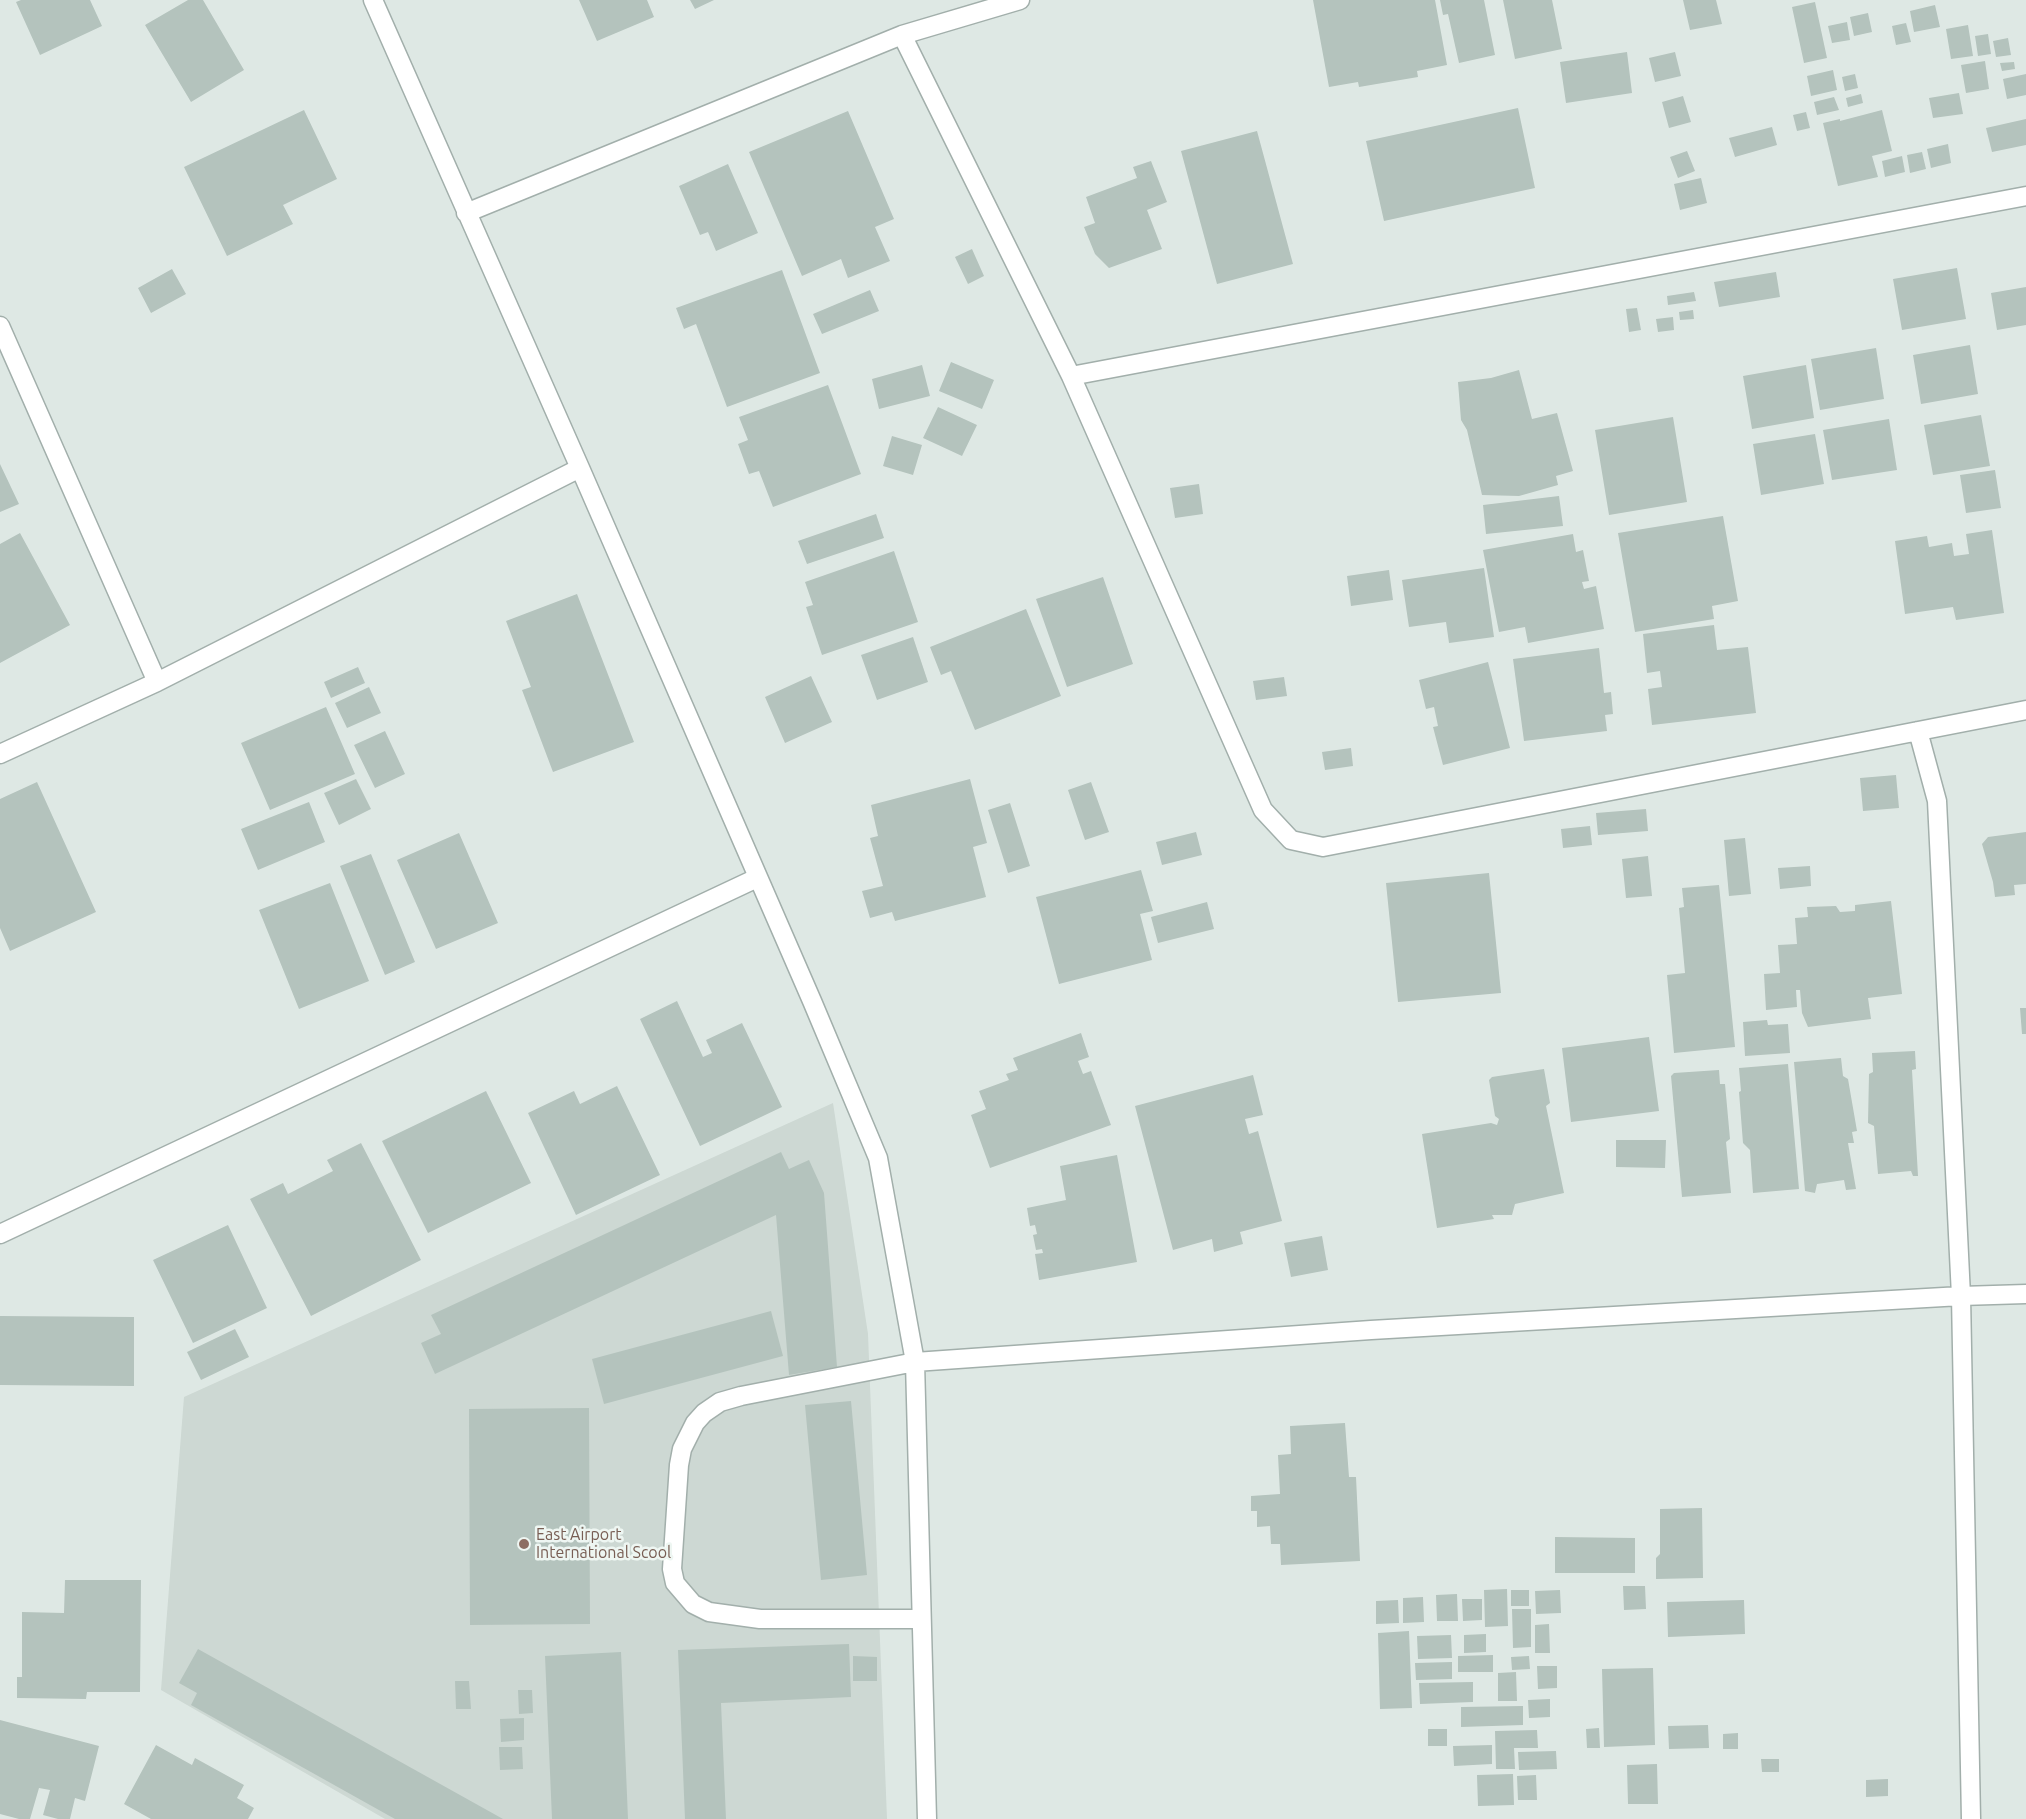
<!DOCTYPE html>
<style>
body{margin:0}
canvas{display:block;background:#dee8e4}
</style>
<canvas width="2026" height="1819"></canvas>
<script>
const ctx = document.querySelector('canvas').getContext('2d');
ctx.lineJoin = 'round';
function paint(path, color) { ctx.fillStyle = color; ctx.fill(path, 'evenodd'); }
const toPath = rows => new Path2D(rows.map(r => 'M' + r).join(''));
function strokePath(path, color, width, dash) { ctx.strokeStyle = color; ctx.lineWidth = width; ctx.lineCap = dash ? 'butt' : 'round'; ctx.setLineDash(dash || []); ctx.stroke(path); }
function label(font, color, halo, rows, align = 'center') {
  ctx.font = font + ' Ubuntu,sans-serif'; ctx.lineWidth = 5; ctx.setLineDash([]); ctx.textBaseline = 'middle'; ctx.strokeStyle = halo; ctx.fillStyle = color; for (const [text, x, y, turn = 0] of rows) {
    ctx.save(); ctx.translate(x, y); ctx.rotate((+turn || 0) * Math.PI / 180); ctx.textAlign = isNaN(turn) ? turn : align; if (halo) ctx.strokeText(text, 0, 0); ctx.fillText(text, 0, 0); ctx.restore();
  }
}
paint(toPath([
 [833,1103,868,1334,887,1819,385,1819,161,1690,184,1397]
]), '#cdd8d3');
paint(toPath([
 [21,0,90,0,102,26,40,55,16,2],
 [188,0,203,0,244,70,191,102,145,25],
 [579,0,647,0,654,17,597,41],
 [690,0,714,0,695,9],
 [1313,0,1435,0,1447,65,1417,71,1418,77,1359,87,1358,82,1329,87],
 [1440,0,1484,0,1495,55,1459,63,1448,14,1443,15],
 [1503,0,1552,0,1562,49,1515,59],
 [1683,0,1716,0,1722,24,1690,30],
 [1815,2,1827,58,1804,63,1792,7],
 [1935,5,1940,27,1914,32,1910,11],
 [1868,13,1872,32,1854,36,1850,17],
 [1847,22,1850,40,1832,43,1828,26],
 [1906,23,1911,42,1896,45,1892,26],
 [1968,25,1973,56,1951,59,1946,29],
 [1988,34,1991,54,1978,56,1975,36],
 [2008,38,2011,55,1996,57,1993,41],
 [1627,52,1632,93,1566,103,1560,62],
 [1675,52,1681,76,1655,82,1649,58],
 [1985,61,1989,89,1966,93,1961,65],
 [2014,62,2015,69,2002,71,2000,63],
 [1833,70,1837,90,1811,96,1807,76],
 [1855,74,1858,88,1845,91,1842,77],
 [2026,74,2026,95,2007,99,2003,79],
 [1959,93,1963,114,1933,118,1929,98],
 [1861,94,1863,103,1848,107,1846,98],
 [1683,96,1691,122,1669,128,1662,102],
 [1834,97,1839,110,1817,115,1814,102],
 [1518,108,1535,188,1384,221,1366,141],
 [304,110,337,179,283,205,293,224,227,256,184,167],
 [1882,110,1892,151,1872,156,1878,177,1838,186,1823,123,1840,119,1840,121],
 [848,111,894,219,875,227,890,261,848,278,841,259,802,276,749,152],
 [1806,112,1810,128,1797,131,1793,115],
 [2026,119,2026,145,1992,152,1986,128],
 [1772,127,1777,145,1735,157,1729,138],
 [1257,131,1293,264,1217,284,1181,151],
 [1948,144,1951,163,1931,168,1927,149],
 [1687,151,1695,171,1678,178,1670,157],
 [1922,152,1926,169,1910,173,1907,155],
 [1902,156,1905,172,1885,177,1882,161],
 [1151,161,1167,202,1147,210,1162,249,1109,268,1095,254,1084,227,1095,223,1086,197,1137,178,1133,167],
 [728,164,758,233,716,251,708,232,700,235,679,186],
 [1701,178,1707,203,1680,210,1674,184],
 [972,249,984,276,968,284,955,257],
 [1957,268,1966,319,1902,330,1893,279],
 [172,269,186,294,151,313,138,288],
 [782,270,820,373,727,407,696,324,684,329,676,308],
 [1776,272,1780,297,1719,307,1714,282],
 [2026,287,2026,325,1997,330,1991,293],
 [870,290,879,311,822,334,813,314],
 [1694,292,1696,301,1668,305,1667,296],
 [1637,308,1641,330,1629,332,1626,309],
 [1693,310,1694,319,1680,320,1679,312],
 [1673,317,1674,330,1658,332,1656,319],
 [1970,345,1978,394,1921,404,1913,355],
 [1876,348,1884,399,1820,410,1811,359],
 [951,362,994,380,982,409,939,391],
 [922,365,930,396,879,409,872,379],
 [1806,365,1814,418,1752,429,1743,376],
 [1519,370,1532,419,1557,413,1573,471,1556,476,1558,485,1519,496,1482,495,1467,430,1461,420,1458,382,1491,378],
 [828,385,861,474,773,507,759,471,749,474,738,444,748,440,739,417],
 [938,407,977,425,962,456,923,438],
 [1981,415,1990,466,1933,475,1924,425],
 [1673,417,1687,502,1609,515,1595,430],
 [1889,419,1897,470,1832,480,1823,430],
 [1815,434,1824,484,1761,495,1753,444],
 [892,436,922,445,913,475,883,466],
 [0,464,19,504,0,512],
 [1995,470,2001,508,1966,513,1960,475],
 [1199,484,1203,514,1175,518,1170,488],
 [1559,496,1563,526,1486,534,1483,505],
 [876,514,884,538,807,564,798,541],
 [1723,516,1738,601,1712,606,1714,619,1635,632,1618,533],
 [1992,530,2004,613,1956,620,1953,607,1905,614,1895,541,1927,536,1929,547,1952,543,1954,556,1969,554,1966,534],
 [20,533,70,625,0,663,0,544],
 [1573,534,1576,552,1583,550,1589,581,1582,582,1584,589,1596,586,1604,629,1528,643,1525,627,1499,632,1483,550],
 [894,551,918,622,822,655,806,607,813,605,805,582],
 [1484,568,1494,637,1449,643,1446,622,1409,627,1402,580],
 [1389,570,1393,600,1351,606,1347,576],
 [1103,577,1133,664,1067,687,1036,599],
 [577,594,634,742,553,772,522,690,531,687,506,621],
 [1026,609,1061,696,975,730,951,671,941,675,930,647],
 [1714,625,1717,650,1748,647,1756,713,1652,725,1648,689,1662,687,1660,671,1647,673,1643,634],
 [913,637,928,682,877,700,861,655],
 [1599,648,1604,693,1611,692,1613,714,1605,715,1607,731,1524,741,1513,659],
 [1488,662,1510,748,1443,765,1433,727,1438,726,1434,707,1426,709,1419,680],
 [358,667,365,683,331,698,324,682],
 [811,676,832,722,785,743,765,697],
 [1284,677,1287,696,1256,700,1253,681],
 [369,687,381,713,347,728,335,703],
 [326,707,355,774,270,810,241,743],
 [385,731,405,774,375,788,354,745],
 [1351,748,1353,766,1325,770,1322,752],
 [1896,775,1899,808,1863,811,1860,778],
 [356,779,371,809,339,825,324,793],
 [970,779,987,843,973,847,986,897,895,921,892,912,870,918,862,891,883,886,870,838,878,836,871,805],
 [37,782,96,912,10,951,0,928,0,799],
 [1091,782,1109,832,1085,840,1068,790],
 [309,802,325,842,258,870,241,829],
 [1010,803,1030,866,1008,873,988,810],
 [1646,809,1648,831,1598,835,1596,813],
 [1590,826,1592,845,1563,848,1561,829],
 [1196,832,1202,855,1162,865,1156,842],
 [2026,832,2026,884,2014,885,2015,895,1995,897,1993,882,1982,844,1988,837],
 [459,833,498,923,436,949,397,860],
 [1745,838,1751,894,1729,896,1724,840],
 [371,854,415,962,385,975,340,866],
 [1648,856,1652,896,1626,898,1622,859],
 [1810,866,1811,886,1780,889,1778,868],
 [1141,870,1153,911,1140,914,1152,960,1059,984,1036,897],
 [1489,873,1501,993,1398,1002,1386,883],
 [330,883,369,981,299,1009,259,910],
 [1719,885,1735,1047,1674,1053,1667,975,1685,973,1679,908,1684,907,1682,888],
 [1891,901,1902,994,1868,998,1871,1019,1808,1027,1802,1013,1800,990,1796,990,1797,1007,1766,1010,1764,974,1780,973,1778,945,1797,944,1795,918,1808,917,1807,907,1836,906,1840,912,1855,911,1855,905],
 [1207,902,1214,929,1158,943,1151,917],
 [677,1001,703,1057,712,1053,706,1040,742,1023,782,1107,700,1146,640,1019],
 [2020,1008,2026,1008,2026,1034,2022,1034],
 [1767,1020,1768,1025,1788,1024,1790,1053,1745,1056,1743,1022],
 [1081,1033,1089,1057,1078,1061,1083,1074,1091,1071,1111,1125,990,1168,971,1115,986,1109,979,1091,1009,1080,1006,1074,1018,1070,1013,1058],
 [1649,1037,1659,1111,1571,1122,1562,1048],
 [1915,1051,1916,1069,1912,1070,1918,1176,1913,1176,1911,1171,1878,1174,1874,1126,1868,1123,1869,1074,1873,1072,1872,1053],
 [1841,1058,1843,1076,1848,1079,1857,1131,1852,1132,1854,1143,1848,1143,1856,1189,1846,1190,1844,1180,1817,1184,1815,1193,1805,1191,1794,1062],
 [1788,1064,1799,1189,1753,1193,1750,1150,1743,1143,1739,1092,1741,1091,1739,1068],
 [1544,1069,1550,1103,1546,1106,1564,1193,1515,1204,1512,1215,1492,1215,1494,1219,1437,1228,1422,1134,1491,1123,1497,1125,1499,1119,1495,1116,1489,1080,1492,1077],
 [1719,1070,1720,1084,1725,1084,1730,1139,1726,1142,1731,1193,1682,1197,1671,1076,1674,1073],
 [1253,1075,1263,1115,1245,1119,1249,1134,1258,1131,1282,1221,1240,1232,1243,1244,1214,1252,1212,1239,1173,1250,1135,1106],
 [617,1086,660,1175,576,1215,528,1113,574,1091,580,1104],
 [486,1091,531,1183,428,1233,382,1141],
 [1616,1140,1666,1140,1665,1168,1616,1167],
 [361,1143,421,1260,311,1316,250,1199,283,1183,288,1194,333,1171,327,1160],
 [781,1152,789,1169,809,1160,824,1193,837,1367,789,1375,776,1215,435,1374,421,1343,441,1334,431,1315],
 [1117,1155,1137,1262,1039,1280,1035,1254,1043,1253,1042,1249,1036,1250,1033,1235,1037,1234,1035,1225,1030,1226,1027,1208,1066,1200,1060,1166],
 [228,1225,267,1308,193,1343,153,1260],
 [1322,1236,1328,1270,1291,1277,1284,1243],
 [771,1311,783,1356,604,1404,592,1359],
 [0,1316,134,1317,134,1386,0,1385],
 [235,1329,249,1357,201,1380,187,1352],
 [851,1401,867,1575,821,1580,805,1405],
 [589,1408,590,1624,470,1625,469,1409],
 [1345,1423,1349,1477,1356,1477,1360,1561,1281,1565,1280,1544,1271,1544,1270,1526,1257,1527,1257,1511,1251,1511,1251,1496,1280,1494,1278,1455,1291,1454,1290,1426],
 [1702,1508,1703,1578,1656,1579,1656,1558,1660,1554,1660,1509],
 [1555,1537,1635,1538,1635,1573,1555,1573],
 [65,1580,141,1580,140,1692,87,1692,86,1699,17,1698,17,1677,22,1677,22,1612,64,1613],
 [1623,1586,1645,1586,1646,1609,1624,1610],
 [1507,1589,1508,1626,1485,1627,1484,1590],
 [1511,1590,1529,1590,1529,1606,1511,1606],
 [1560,1590,1561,1613,1536,1614,1535,1591],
 [1457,1594,1458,1621,1437,1621,1436,1595],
 [1423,1597,1424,1622,1403,1623,1403,1598],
 [1462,1599,1482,1599,1482,1620,1463,1621],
 [1398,1600,1399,1623,1376,1624,1376,1601],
 [1744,1600,1745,1634,1668,1637,1667,1602],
 [1512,1609,1531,1609,1531,1647,1513,1648],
 [1549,1624,1550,1653,1535,1653,1535,1625],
 [1409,1631,1412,1708,1380,1709,1378,1633],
 [1486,1634,1486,1652,1464,1653,1464,1635],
 [1451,1635,1452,1658,1418,1659,1417,1636],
 [849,1644,851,1697,721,1703,726,1819,685,1819,678,1650],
 [198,1649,503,1819,395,1819,191,1705,197,1693,179,1683],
 [621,1652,628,1819,552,1819,545,1656],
 [1493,1655,1493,1672,1458,1672,1458,1656],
 [853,1656,877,1657,877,1681,853,1681],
 [1529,1656,1530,1669,1512,1670,1511,1657],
 [1452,1662,1452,1679,1416,1680,1415,1663],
 [1537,1666,1557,1666,1557,1688,1538,1689],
 [1653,1668,1655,1745,1604,1747,1602,1669],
 [1516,1672,1517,1701,1498,1701,1498,1673],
 [455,1681,469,1681,471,1709,456,1709],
 [1473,1682,1473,1702,1420,1704,1419,1683],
 [518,1690,532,1690,533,1713,519,1714],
 [1550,1699,1550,1717,1529,1718,1528,1700],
 [1523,1706,1523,1725,1461,1727,1461,1707],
 [524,1718,524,1740,501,1742,500,1719],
 [0,1720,99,1746,85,1801,75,1798,70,1819,58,1819,43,1815,50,1790,39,1788,30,1819,19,1819,0,1814],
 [1708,1725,1709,1748,1669,1749,1668,1726],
 [1599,1728,1600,1748,1587,1748,1586,1729],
 [1428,1729,1447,1729,1447,1746,1428,1746],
 [1537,1730,1538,1748,1514,1748,1515,1769,1496,1769,1495,1731],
 [1738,1733,1738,1749,1723,1749,1723,1734],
 [156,1745,192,1765,195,1758,244,1785,237,1798,254,1808,248,1819,151,1819,124,1804],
 [1492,1745,1492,1764,1454,1766,1453,1746],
 [499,1747,522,1747,523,1769,500,1770],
 [1556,1751,1557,1769,1519,1770,1518,1752],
 [1761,1759,1779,1759,1779,1772,1762,1772],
 [1657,1764,1658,1804,1628,1804,1627,1765],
 [1513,1774,1514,1805,1478,1806,1477,1775],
 [1536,1775,1537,1800,1518,1800,1517,1776],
 [1888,1779,1888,1796,1866,1797,1866,1780]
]), '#b4c3bd');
const minor = toPath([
 [373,0,580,468,812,1001,878,1158,915,1362,927,1819],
 [902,35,1071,376,1263,810,1291,840,1323,847,2026,710],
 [466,213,902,35,1020,0],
 [0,326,157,682],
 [1071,376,2026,196],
 [1918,731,1937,801,1961,1296,1971,1819],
 [0,754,157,682,580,468],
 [0,1234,757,878],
 [921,1619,760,1619,709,1612,693,1604,675,1583,672,1569,679,1465,682,1449,695,1423,704,1413,720,1402,741,1396,915,1362,1371,1330,1961,1296,2026,1294]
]);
strokePath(minor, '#a2afab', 21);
strokePath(minor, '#fff', 18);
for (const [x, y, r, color] of [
 [524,1544,6,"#8d6e63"]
]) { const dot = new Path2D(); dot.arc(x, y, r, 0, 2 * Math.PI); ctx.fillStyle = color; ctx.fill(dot); strokePath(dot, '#eef6f2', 2); }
label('16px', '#785e54', '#eef6f2', [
 ["East Airport",536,1535],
 ["International Scool",536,1553]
], 'left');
</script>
